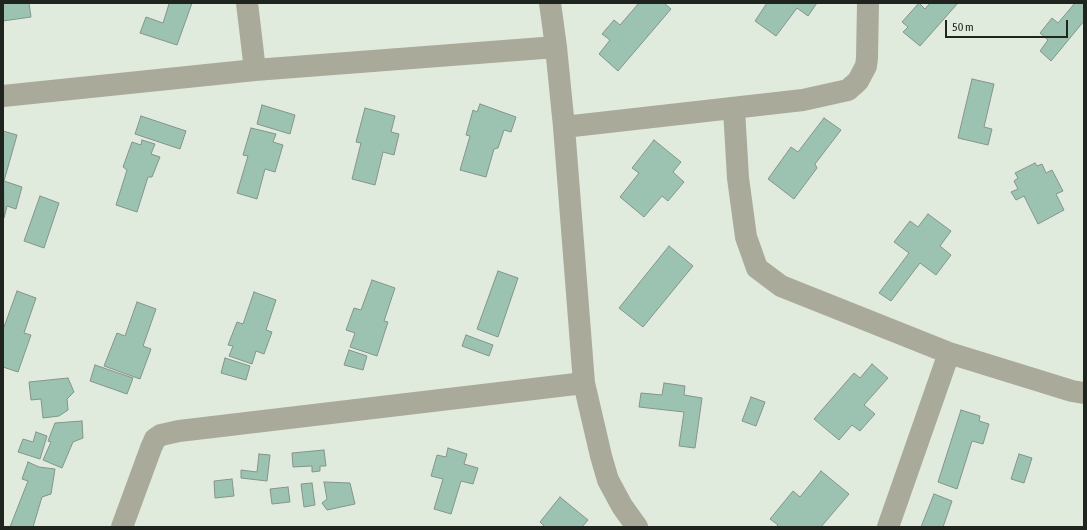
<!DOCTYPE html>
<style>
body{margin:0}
#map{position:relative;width:1087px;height:530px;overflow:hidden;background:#e1ebdd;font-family:"Asap Condensed",sans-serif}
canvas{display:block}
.frame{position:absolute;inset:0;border:4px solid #20241f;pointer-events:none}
.scale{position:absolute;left:945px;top:20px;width:123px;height:18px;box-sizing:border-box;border:2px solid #20241f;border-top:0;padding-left:5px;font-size:12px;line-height:14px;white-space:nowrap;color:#20241f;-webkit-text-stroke:3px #e1ebdd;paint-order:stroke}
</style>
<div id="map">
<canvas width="1087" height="530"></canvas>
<div class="frame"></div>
<div class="scale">50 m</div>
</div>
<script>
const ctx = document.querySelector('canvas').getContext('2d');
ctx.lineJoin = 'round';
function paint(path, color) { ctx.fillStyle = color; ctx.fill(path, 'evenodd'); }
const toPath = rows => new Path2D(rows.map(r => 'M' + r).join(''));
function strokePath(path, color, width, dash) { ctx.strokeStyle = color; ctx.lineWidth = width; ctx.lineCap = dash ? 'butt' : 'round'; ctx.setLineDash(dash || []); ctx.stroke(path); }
const building = toPath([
 [3,3,29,3,31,17,3,21,3,3],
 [168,3,192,3,177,45,140,33,146,17,163,23,169,4,168,3],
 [639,3,664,3,671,9,618,71,599,54,610,40,602,34,614,20,620,25,639,3],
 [767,3,817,3,808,16,797,8,776,36,755,21,767,3],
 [919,3,925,9,930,3,958,3,920,46,903,32,908,27,902,22,919,3],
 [1075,3,1084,3,1084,21,1051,61,1040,51,1048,40,1040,33,1052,18,1058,23,1075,3],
 [972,79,994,84,984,127,992,129,988,145,958,138,972,79],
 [480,104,516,117,511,132,504,130,498,148,494,149,486,177,460,170,470,136,466,135,473,110,477,112,480,104],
 [262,105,295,115,290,134,257,124,262,105],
 [365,108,395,116,391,132,399,134,394,155,383,152,375,185,352,179,361,143,356,142,365,108],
 [141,116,186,131,180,149,135,134,141,116],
 [824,118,841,130,815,164,817,168,794,199,768,179,791,147,798,152,824,118],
 [251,128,276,134,273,142,283,145,275,172,265,169,257,199,237,193,248,156,243,155,251,128],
 [3,131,17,135,4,181,22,187,16,209,7,206,4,218,3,131],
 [142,140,155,144,151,154,160,157,152,177,148,177,137,212,116,205,127,170,123,167,132,142,141,145,142,140],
 [654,140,681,162,673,172,684,182,668,201,662,196,644,217,620,197,639,173,632,168,654,140],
 [1035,163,1037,166,1042,164,1046,173,1052,170,1063,191,1056,194,1064,210,1038,224,1024,196,1016,200,1011,192,1018,189,1014,181,1018,178,1015,173,1035,163],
 [40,196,59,203,44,248,24,241,40,196],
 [928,214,951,231,940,246,951,255,936,275,920,263,891,301,879,293,909,253,894,242,910,221,918,227,928,214],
 [669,246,693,266,643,327,619,308,669,246],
 [498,271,518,278,498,337,477,329,498,271],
 [372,280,395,288,384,321,388,322,377,356,350,347,355,333,346,330,354,308,361,310,372,280],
 [17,291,36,298,24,333,31,335,18,372,3,367,3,327,4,327,17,291],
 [254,292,276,300,266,330,272,332,264,354,256,351,252,364,229,356,233,346,228,345,237,322,243,324,254,292],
 [137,302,156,309,143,346,151,349,140,379,104,366,117,333,125,336,137,302],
 [466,335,493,345,489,356,462,346,466,335],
 [349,350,367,356,363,370,344,365,349,350],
 [225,358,250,366,246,380,221,373,225,358],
 [872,364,888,378,864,405,875,414,860,431,852,425,839,440,814,419,854,373,860,378,872,364],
 [95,365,133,378,127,394,90,381,95,365],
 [68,378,74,392,67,399,68,410,59,416,43,418,41,399,31,400,29,382,68,378],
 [664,383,685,386,684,395,702,398,695,448,679,446,684,412,639,407,641,393,662,395,664,383],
 [751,397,765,402,756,426,742,421,751,397],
 [961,410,980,416,979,421,989,424,983,444,972,441,957,489,938,482,961,410],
 [82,421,83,438,73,442,62,468,43,460,51,442,48,441,55,423,82,421],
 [36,432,47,436,40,459,18,452,23,439,33,442,36,432],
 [448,448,467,454,464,464,478,468,473,484,461,481,451,514,434,509,443,479,431,476,437,455,446,457,448,448],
 [324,450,326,466,320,466,320,471,312,472,312,466,293,467,292,453,324,450],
 [259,454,270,455,267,481,241,478,241,470,257,472,259,454],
 [1019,454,1032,458,1024,483,1011,479,1019,454],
 [28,462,39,467,55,469,51,494,42,497,33,527,10,527,28,481,22,479,28,462],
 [821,471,849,494,821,527,776,527,778,525,770,519,793,491,800,497,821,471],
 [232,479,234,496,215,498,214,481,232,479],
 [324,482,350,483,355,504,327,510,322,503,327,499,324,482],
 [312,483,315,505,304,507,301,484,312,483],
 [288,487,290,502,272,504,270,489,288,487],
 [934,494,952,501,943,527,921,527,934,494],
 [560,497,588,520,582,527,545,527,540,522,560,497]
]);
paint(building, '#9cc3b1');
strokePath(building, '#84948c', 1);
strokePath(toPath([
 [247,3,255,70],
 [550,3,556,47,564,127,584,383,601,456,608,480,622,506,637,527],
 [3,96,255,70,556,47],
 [734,109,738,178,746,237,757,268,781,286,949,353,1072,391,1084,393],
 [564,127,803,100,848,90,858,81,866,66,867,58,868,3],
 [122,527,151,448,155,439,161,435,179,431,584,383],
 [888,527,949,353]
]), '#a9aa9a', 22);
</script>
